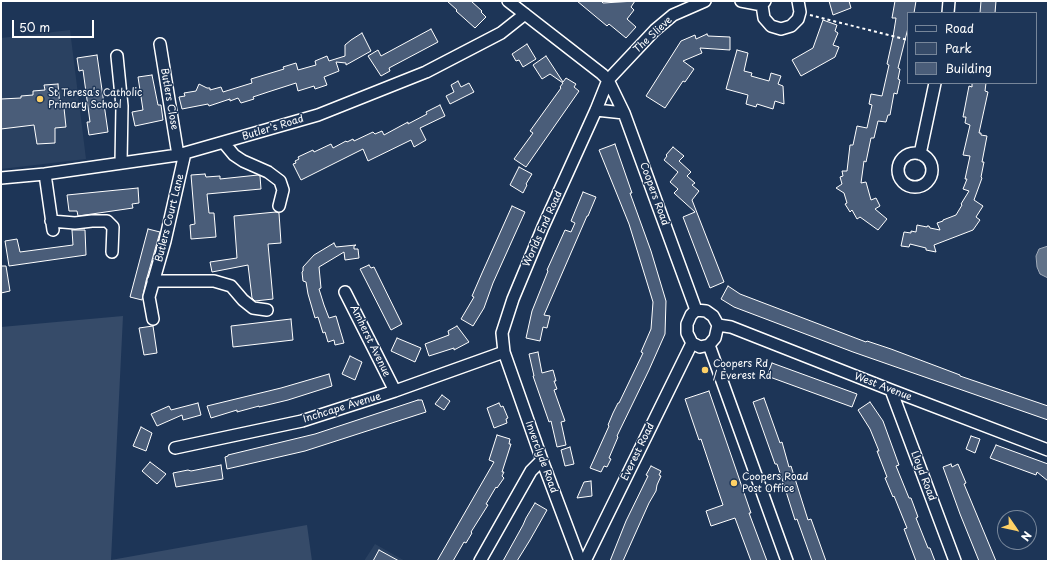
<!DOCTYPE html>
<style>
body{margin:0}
#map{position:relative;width:1049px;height:562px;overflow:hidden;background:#1d3557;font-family:"Playpen Sans",sans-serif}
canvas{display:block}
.frame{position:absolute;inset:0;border:2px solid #fff;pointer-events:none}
.legend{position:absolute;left:907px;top:12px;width:130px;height:72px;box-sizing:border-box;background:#1d3557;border:1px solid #77869a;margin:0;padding:5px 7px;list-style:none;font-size:12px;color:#fff}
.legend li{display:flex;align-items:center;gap:8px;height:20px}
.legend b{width:20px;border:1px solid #77869a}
.north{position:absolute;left:997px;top:510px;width:40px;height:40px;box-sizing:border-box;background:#1d3557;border:1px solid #77869a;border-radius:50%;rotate:124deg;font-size:11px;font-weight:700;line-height:16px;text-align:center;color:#fff}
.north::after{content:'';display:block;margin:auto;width:14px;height:18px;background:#ffd166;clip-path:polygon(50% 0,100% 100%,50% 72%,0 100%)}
.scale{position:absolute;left:12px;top:20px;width:82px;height:18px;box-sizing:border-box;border:2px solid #fff;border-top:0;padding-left:5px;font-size:12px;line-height:14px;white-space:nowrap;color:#fff;-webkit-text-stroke:3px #1d3557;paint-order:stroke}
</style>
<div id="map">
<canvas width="1049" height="562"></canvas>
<div class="frame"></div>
<ul class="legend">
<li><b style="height:5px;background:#1d3557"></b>Road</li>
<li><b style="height:11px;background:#364b69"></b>Park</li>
<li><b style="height:11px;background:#4a5d79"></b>Building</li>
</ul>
<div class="north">N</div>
<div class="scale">50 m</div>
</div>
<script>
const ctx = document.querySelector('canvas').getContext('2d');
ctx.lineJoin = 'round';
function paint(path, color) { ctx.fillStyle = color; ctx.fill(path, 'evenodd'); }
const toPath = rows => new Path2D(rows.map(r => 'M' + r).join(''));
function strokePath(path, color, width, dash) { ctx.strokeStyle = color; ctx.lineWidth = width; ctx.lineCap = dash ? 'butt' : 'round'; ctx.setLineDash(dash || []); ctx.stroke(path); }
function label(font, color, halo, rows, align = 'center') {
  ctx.font = font + ' "Playpen Sans",sans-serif'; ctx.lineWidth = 3; ctx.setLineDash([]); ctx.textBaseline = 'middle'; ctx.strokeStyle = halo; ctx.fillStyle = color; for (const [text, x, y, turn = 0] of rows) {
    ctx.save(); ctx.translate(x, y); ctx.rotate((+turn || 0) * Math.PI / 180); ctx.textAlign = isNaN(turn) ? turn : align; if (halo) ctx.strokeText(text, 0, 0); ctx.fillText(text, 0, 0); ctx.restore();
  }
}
paint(toPath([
 [70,30,86,159,1,169,1,38],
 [375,544,405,561,364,561]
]), '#2a4161');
paint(toPath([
 [123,316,111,560,307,525,312,561,1,561,1,327]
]), '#364b69');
const water = toPath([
 [1048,246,1048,278,1040,274,1037,267,1036,256,1039,249,1048,246]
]);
paint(water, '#617289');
strokePath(water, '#a0aab8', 1);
const building = toPath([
 [447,1,471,1,482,11,481,12,486,17,475,28,456,11,457,10,447,1],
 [577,1,601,1,603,3,635,1,631,7,634,10,627,19,636,27,626,38,609,24,607,26,577,1],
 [829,1,849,1,851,8,833,15,829,1],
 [895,1,916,1,914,13,908,13,908,28,898,68,900,69,898,79,900,80,897,94,894,93,890,115,888,115,886,122,878,121,874,138,871,138,866,162,864,161,861,183,866,182,871,200,876,198,880,206,875,209,887,219,878,230,860,217,857,219,852,210,850,212,845,204,847,203,844,193,836,188,842,184,840,177,843,176,842,171,847,171,850,145,853,145,857,126,867,128,872,105,869,104,871,94,882,96,889,65,887,64,893,37,896,18,892,18,895,1],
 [981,1,996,1,995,13,980,13,981,1],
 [823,20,837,25,835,31,838,33,833,45,839,47,835,57,801,76,792,60,813,48,823,20],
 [431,29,438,42,389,68,390,71,381,76,368,56,378,50,381,56,431,29],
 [362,33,371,51,346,65,346,63,336,62,339,71,324,77,327,85,315,89,314,86,298,91,296,83,268,92,253,97,254,99,241,103,238,98,230,101,230,99,209,106,208,104,182,109,179,97,185,96,184,93,196,91,199,84,207,88,210,88,210,90,221,87,223,92,252,83,251,79,284,69,283,67,296,63,298,70,316,65,315,61,327,56,329,61,345,56,345,45,351,40,362,33],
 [707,34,708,36,730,37,730,50,700,48,702,53,683,61,694,69,685,82,683,81,665,108,646,96,681,41,695,35,696,39,707,34],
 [527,44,536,59,523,67,519,60,516,61,512,54,527,44],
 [737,50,748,53,744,71,752,73,751,76,769,81,771,73,781,76,778,84,783,86,784,104,775,101,773,109,757,104,756,107,746,104,748,95,726,89,737,50],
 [97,55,108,132,89,135,87,122,90,122,83,70,79,71,77,58,97,55],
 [546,56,563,82,566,78,576,84,574,87,579,91,526,167,514,159,533,133,530,131,561,88,560,87,563,83,550,74,542,79,533,65,546,56],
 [152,75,158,105,161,105,163,120,135,126,132,112,143,110,138,77,152,75],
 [458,81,461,87,469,83,474,92,450,104,446,96,454,92,451,85,458,81],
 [972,83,986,83,985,91,988,92,979,133,981,133,981,135,987,136,982,162,984,162,981,177,982,178,974,200,983,206,976,217,980,220,973,230,934,245,936,252,926,250,926,248,910,244,909,247,901,246,904,232,911,233,911,231,916,232,917,225,927,227,927,226,929,226,930,228,940,230,937,223,943,221,943,220,956,215,962,205,961,204,969,191,963,189,967,179,965,179,970,156,963,155,970,125,965,123,966,117,963,117,969,86,972,87,972,83],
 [58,84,60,108,64,108,66,127,55,128,55,143,37,144,34,125,1,129,1,99,21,98,21,96,33,95,33,91,45,90,44,85,58,84],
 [440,105,445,116,420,128,426,140,414,147,411,140,368,161,363,149,301,180,293,164,296,163,295,161,299,159,298,157,313,150,314,152,331,144,333,148,346,141,347,142,353,139,354,141,373,132,375,134,382,131,384,135,408,122,408,124,427,114,426,112,440,105],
 [615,144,632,193,630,193,651,251,666,301,665,334,649,370,617,436,618,437,609,458,611,459,607,467,604,466,601,472,590,468,609,426,608,425,613,413,618,403,619,403,643,353,641,352,651,329,653,302,629,224,599,150,615,144],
 [673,147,684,156,679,161,691,172,687,176,695,183,692,185,699,191,692,200,724,282,710,288,683,217,695,212,674,193,678,189,670,182,678,172,664,160,667,156,666,155,673,147],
 [519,167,532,174,526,184,527,185,523,193,510,185,519,167],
 [205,174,206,177,220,176,220,179,258,175,260,176,261,189,207,194,209,213,214,213,216,237,191,239,190,225,195,224,191,175,205,174],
 [138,188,139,203,132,204,133,208,78,216,77,211,69,211,67,195,138,188],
 [583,192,596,197,588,216,587,216,544,315,550,316,547,328,543,327,540,341,526,338,532,311,548,271,547,270,565,230,571,232,575,223,571,221,583,192],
 [512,206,525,212,493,283,484,308,473,326,461,319,474,297,472,296,482,273,512,206],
 [276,212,279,213,281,243,268,244,273,299,255,301,252,298,248,265,212,272,210,262,237,258,234,216,276,212],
 [148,229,160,232,146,281,142,300,130,297,148,229],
 [72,230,85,230,86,255,9,266,5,241,17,239,20,252,73,245,72,230],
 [334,243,336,247,356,245,354,246,354,249,358,249,359,258,345,260,344,252,319,267,321,288,319,289,324,305,329,318,336,316,344,343,335,345,334,340,328,342,325,332,323,333,318,317,315,318,308,294,306,282,303,281,302,272,303,271,303,267,314,255,334,243],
 [369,265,371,268,374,267,402,324,391,330,360,269,369,265],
 [1,266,6,266,10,291,1,293,1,266],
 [728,286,740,294,866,342,867,341,891,349,960,375,960,376,1048,406,1048,420,853,352,734,307,721,299,728,286],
 [291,319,293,340,233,347,231,326,291,319],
 [153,326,157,353,144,355,139,328,153,326],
 [457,326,469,342,454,350,454,348,429,356,425,344,449,335,448,331,457,326],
 [397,338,421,348,415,362,391,351,397,338],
 [538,352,542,373,553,370,556,381,554,381,557,389,554,390,565,421,561,422,566,445,557,447,551,421,549,422,533,376,534,376,529,354,538,352],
 [350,356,362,362,355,380,342,374,350,356],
 [772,363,857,394,852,407,767,376,772,363],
 [329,374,332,386,288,400,259,407,259,406,237,412,237,410,211,418,207,406,281,388,329,374],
 [709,391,751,513,749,513,767,561,751,561,735,518,711,526,706,511,723,505,701,439,699,440,685,399,709,391],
 [442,395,450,401,444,410,435,404,442,395],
 [764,398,780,443,782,442,789,467,791,466,808,520,811,519,826,561,812,561,797,519,795,520,783,482,777,464,775,464,753,402,764,398],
 [418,400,422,400,426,412,305,451,227,469,225,457,228,456,228,455,315,434,418,400],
 [870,402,883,421,899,465,896,466,909,498,911,498,918,517,916,518,928,548,930,548,935,561,916,561,904,529,907,528,894,496,893,497,885,478,887,477,877,451,879,451,870,429,858,410,870,402],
 [198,403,201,415,183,420,182,415,157,426,151,414,169,406,171,410,198,403],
 [499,403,501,407,503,406,508,418,506,419,507,423,494,428,487,408,499,403],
 [141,427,152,433,146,451,133,446,141,427],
 [497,435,510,439,509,444,511,444,502,472,504,472,502,476,504,478,497,488,496,487,486,504,488,505,471,532,472,533,466,543,464,542,453,561,437,561,494,462,489,460,497,435],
 [971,436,980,439,975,453,966,449,971,436],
 [996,445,1048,464,1048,481,1037,472,1036,475,990,458,996,445],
 [570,447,574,464,565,466,561,450,570,447],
 [150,462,166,474,157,484,142,471,150,462],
 [951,464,952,467,958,464,966,483,964,484,996,561,979,561,960,514,943,467,951,464],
 [221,465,223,479,176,487,173,473,188,470,191,471,221,465],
 [651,466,661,471,659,475,661,476,657,485,656,491,649,503,623,561,610,561,626,521,648,476,646,475,651,466],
 [591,481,592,496,577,498,584,482,591,481],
 [535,503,547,510,530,540,517,561,503,561,523,525,526,518,535,503],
 [379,550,399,561,373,561,379,550]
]);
paint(building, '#4a5d79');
strokePath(building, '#fff', 1);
const minor = toPath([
 [508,1,602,74,608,80,624,113,696,310],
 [741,1,762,5],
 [765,1,762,5,764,18,771,26,781,29,791,26,798,19,800,12,798,1],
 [948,13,949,1],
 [160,44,178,155],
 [117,56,122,106,121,163],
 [596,110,624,113],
 [224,143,234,155,243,161,268,172,280,181,283,190,279,206],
 '898 170a17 17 0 1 1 34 0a17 17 0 1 1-34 0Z',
 [920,154,935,83],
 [45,174,53,230],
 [1,178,45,174,178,155,318,115,426,72,501,33,525,14],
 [51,221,75,223,92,221,107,221,113,227,112,252],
 [153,281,214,281,231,286,243,300,253,308,267,310],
 [345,292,395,391],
 [696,310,706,311,713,316,718,325,715,338,709,345,700,347,692,343,687,333,687,324,691,315,696,310],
 [153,319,149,297,165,241,185,153],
 [718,325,731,327,891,390,1048,450],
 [709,345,787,561],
 [891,390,955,561],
 [175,448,302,421,395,391,504,352],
 [480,561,531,471,542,460],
 [580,561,542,460,504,352,502,333,513,299,543,227,596,110,608,80,655,30,673,15,705,1],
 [585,561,692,343]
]);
strokePath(minor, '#fff', 14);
strokePath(toPath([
 [810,15,908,40]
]), '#fff', 2, [3, 3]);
strokePath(minor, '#1d3557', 11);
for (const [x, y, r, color] of [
 [40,99,4,"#ffd166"],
 [705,370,4,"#ffd166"],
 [734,483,4,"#ffd166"]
]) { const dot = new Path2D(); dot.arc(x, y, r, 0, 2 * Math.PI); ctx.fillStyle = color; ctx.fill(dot); strokePath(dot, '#1d3557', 1.5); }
label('10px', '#fff', '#1d3557', [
 ["The Slieve",653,35,-43],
 ["Butlers Close",169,99,80],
 ["Butler's Road",273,128,-17],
 ["Coopers Road",654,194,70],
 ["Butlers Court Lane",170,218,-76],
 ["Worlds End Road",543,229,-66],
 ["Amherst Avenue",370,341,64],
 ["West Avenue",883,387,21],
 ["Inchcape Avenue",342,408,-17],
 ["Everest Road",638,452,-64],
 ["Inverclyde Road",541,457,70],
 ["Lloyd Road",923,476,69]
]);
label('10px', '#fff', '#1d3557', [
 ["St Teresa's Catholic",48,93],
 ["Primary School",48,105],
 ["Coopers Rd",713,364],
 ["/ Everest Rd",713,376],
 ["Coopers Road",742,477],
 ["Post Office",742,489]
], 'left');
</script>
